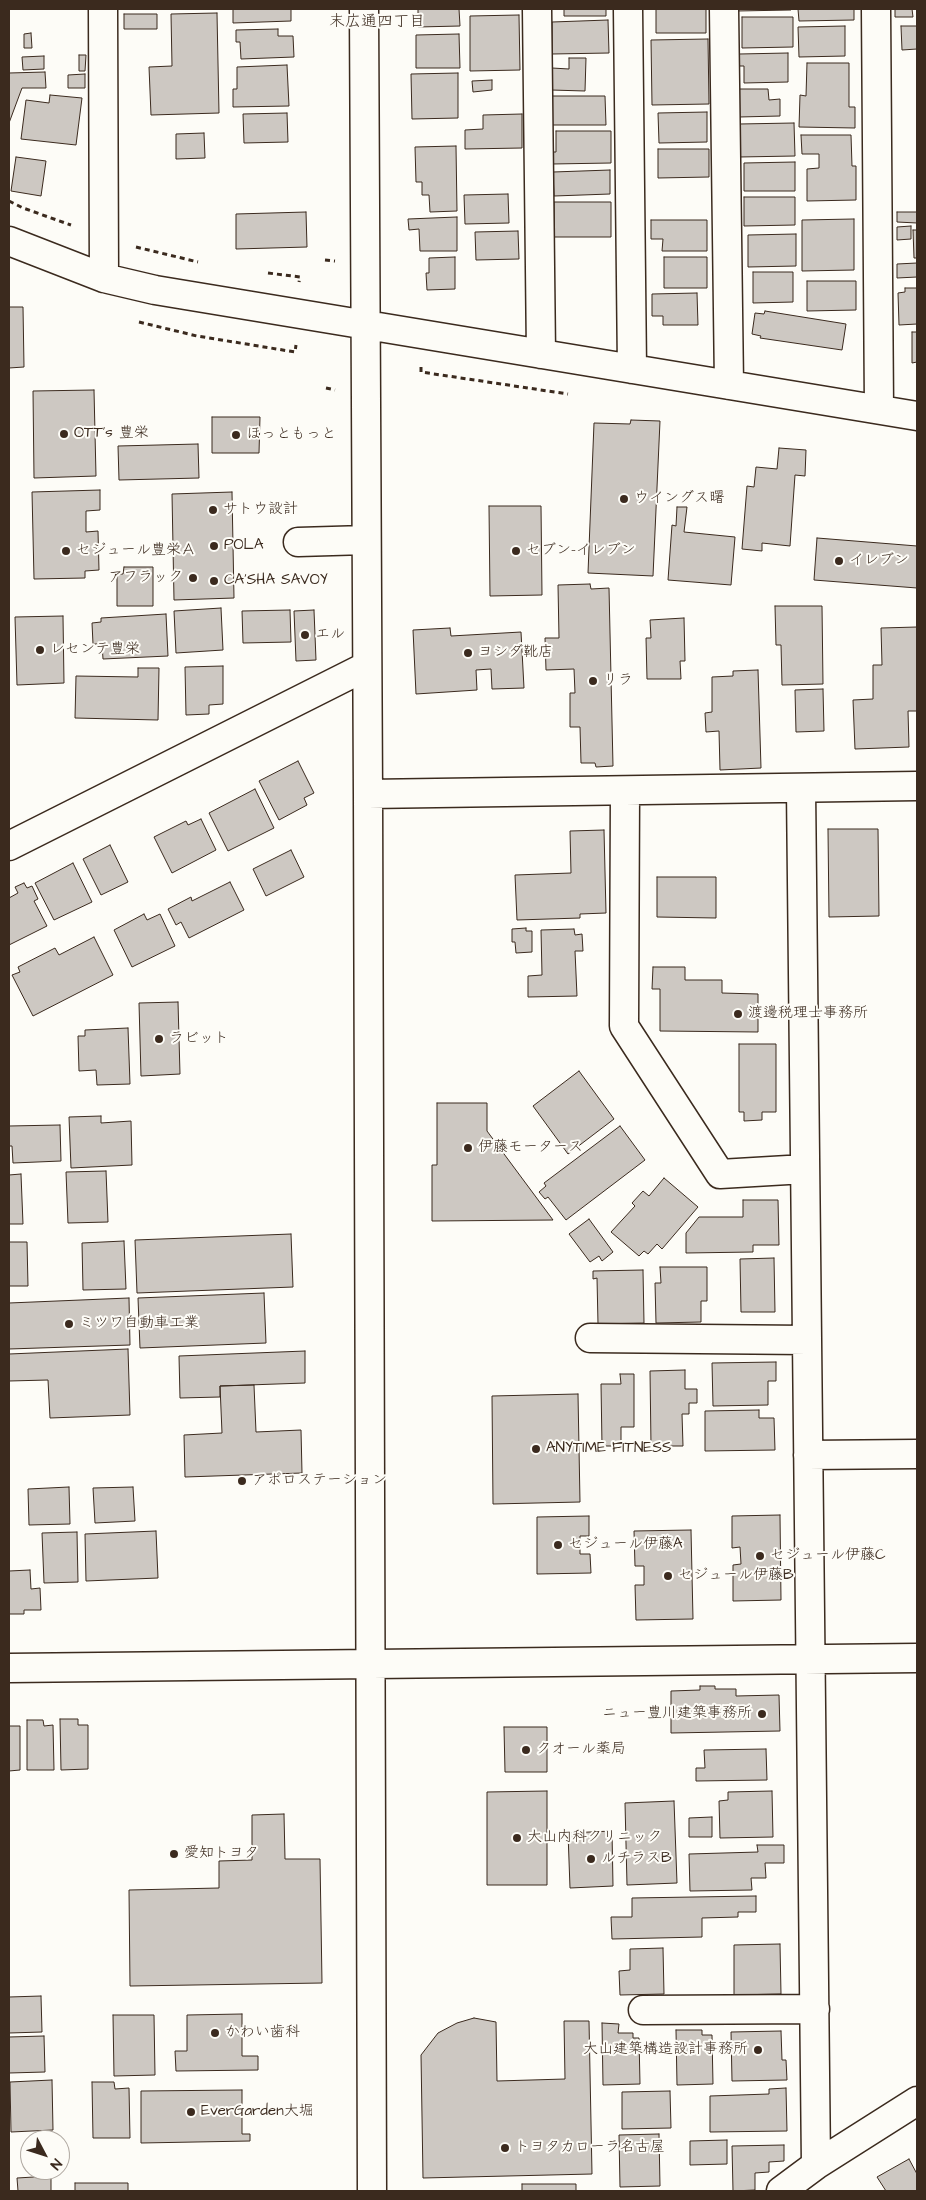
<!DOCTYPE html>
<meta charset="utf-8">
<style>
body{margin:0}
#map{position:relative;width:926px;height:2200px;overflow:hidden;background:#fdfcf7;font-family:"Architects Daughter",sans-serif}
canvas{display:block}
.frame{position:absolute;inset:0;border:10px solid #3b2a1e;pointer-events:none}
.north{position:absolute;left:20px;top:2130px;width:50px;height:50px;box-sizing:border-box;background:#fdfcf7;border:1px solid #afa8a0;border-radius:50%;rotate:130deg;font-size:14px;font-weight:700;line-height:20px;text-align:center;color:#3b2a1e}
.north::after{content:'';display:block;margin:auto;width:18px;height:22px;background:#3b2a1e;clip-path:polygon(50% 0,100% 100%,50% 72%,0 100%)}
</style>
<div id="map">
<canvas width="926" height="2200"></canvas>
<div class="frame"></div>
<div class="north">N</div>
</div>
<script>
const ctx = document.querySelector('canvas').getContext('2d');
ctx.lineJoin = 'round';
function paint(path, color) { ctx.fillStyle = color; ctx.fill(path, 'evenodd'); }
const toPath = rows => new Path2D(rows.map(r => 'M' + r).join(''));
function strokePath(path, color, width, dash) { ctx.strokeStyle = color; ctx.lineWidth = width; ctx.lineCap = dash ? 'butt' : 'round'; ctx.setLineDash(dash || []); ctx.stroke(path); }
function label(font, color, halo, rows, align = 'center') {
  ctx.font = font + ' "Architects Daughter","Klee One",sans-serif'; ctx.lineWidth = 4; ctx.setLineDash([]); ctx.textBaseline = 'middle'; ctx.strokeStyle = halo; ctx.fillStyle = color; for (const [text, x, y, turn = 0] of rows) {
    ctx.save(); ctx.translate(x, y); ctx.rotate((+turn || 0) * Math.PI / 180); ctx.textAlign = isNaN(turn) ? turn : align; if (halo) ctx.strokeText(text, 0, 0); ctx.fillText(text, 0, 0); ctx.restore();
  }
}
const building = toPath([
 [233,9,291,9,291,21,233,23,233,9],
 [418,9,459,9,460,26,418,27,418,9],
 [564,9,606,9,606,16,564,16,564,9],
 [656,9,706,9,706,33,656,33,656,9],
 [737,9,791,9,791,10,737,11,737,9],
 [798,9,854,9,854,20,799,21,798,9],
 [895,9,912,9,913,17,895,17,895,9],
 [217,13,219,113,151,115,149,67,172,66,171,14,217,13],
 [124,14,157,14,157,29,124,29,124,14],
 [519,15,520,70,470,71,470,16,519,15],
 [742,17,793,17,793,47,742,48,742,17],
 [608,20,609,53,552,54,552,22,608,20],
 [845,26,845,56,799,57,798,27,845,26],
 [901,26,917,26,917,49,902,50,901,26],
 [278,29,278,36,293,36,294,57,241,59,240,42,236,42,236,30,278,29],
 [31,33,32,48,24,48,24,34,31,33],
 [459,34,460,68,416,68,416,35,459,34],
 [708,39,709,104,652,105,651,40,708,39],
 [788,53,788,82,744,83,744,66,739,66,739,54,788,53],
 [79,55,86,55,85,71,79,71,79,55],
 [44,56,44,69,23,70,22,57,44,56],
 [569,58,586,58,585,91,551,90,552,68,569,69,569,58],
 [807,63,849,63,849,107,855,107,855,128,799,127,800,95,806,96,807,63],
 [287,65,289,106,233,107,233,89,237,89,237,67,287,65],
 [45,72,46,88,22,88,9,123,9,73,45,72],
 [458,73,458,118,412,119,411,74,458,73],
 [85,74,85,88,68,88,68,75,85,74],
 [492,80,492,90,473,92,472,81,492,80],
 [738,89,768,89,769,100,780,99,780,116,739,117,738,89],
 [50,95,82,98,76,145,21,139,26,100,49,103,50,95],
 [549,96,605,96,606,125,550,125,549,96],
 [707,112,707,142,659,143,658,113,707,112],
 [287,113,288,142,244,143,243,114,287,113],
 [522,114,522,148,465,149,465,130,483,129,483,115,522,114],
 [794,123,795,156,739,157,739,124,794,123],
 [556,131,611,131,611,163,552,164,552,152,556,152,556,131],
 [204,133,205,158,176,159,176,134,204,133],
 [801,135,851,135,852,166,856,166,856,200,807,201,807,169,819,168,819,154,802,154,801,135],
 [456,146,457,211,430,212,429,195,422,195,422,182,416,182,415,147,456,146],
 [658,149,709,149,709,177,658,178,658,149],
 [16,157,46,161,41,196,11,191,16,157],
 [795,162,795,191,744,191,744,163,795,162],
 [610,170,610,194,554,196,553,172,610,170],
 [508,194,509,223,465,224,464,195,508,194],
 [744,197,795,197,795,225,744,226,744,197],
 [554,202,611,202,611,237,554,237,554,202],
 [306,212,307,247,236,249,236,214,306,212],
 [897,212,917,212,917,223,897,222,897,212],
 [457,217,457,251,420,251,419,229,409,230,408,219,457,217],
 [854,219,854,270,802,271,802,220,854,219],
 [651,220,707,220,707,251,662,251,663,239,651,239,651,220],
 [911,226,911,239,897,240,897,227,911,226],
 [913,230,917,230,917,258,914,258,913,230],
 [518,231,519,259,476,260,475,232,518,231],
 [796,234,796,266,748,267,748,235,796,234],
 [455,257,455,289,427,290,426,273,429,273,429,258,455,257],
 [664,257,707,257,707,288,664,288,664,257],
 [917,263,917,277,897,278,897,264,917,263],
 [753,272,793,272,793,302,753,303,753,272],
 [807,281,856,281,856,310,807,311,807,281],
 [905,288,917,288,917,324,899,325,898,293,905,292,905,288],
 [697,293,698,325,663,325,663,316,652,316,652,294,697,293],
 [9,307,23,307,24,367,9,368,9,307],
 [765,311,846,324,842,350,760,338,761,336,752,334,755,313,764,314,765,311],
 [912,332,917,332,917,362,912,363,912,332],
 [94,390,96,476,34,478,33,391,94,390],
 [212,417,260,417,259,453,212,453,212,417],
 [631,420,660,421,653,576,588,573,594,423,630,424,631,420],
 [198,444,199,478,119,480,118,446,198,444],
 [779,448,806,450,805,476,795,475,790,546,762,543,762,551,742,549,747,486,754,487,756,467,777,469,779,448],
 [100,490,100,510,86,511,86,532,98,531,99,570,85,571,85,578,34,579,32,492,100,490],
 [232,492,234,598,174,600,172,494,232,492],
 [489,506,541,506,542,595,490,596,489,506],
 [677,507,687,507,684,532,735,537,731,585,668,580,672,525,676,526,677,507],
 [817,538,917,546,917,588,814,580,817,538],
 [124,567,153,567,153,606,117,606,117,574,123,574,124,567],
 [590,584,591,589,609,588,613,766,596,767,595,763,581,763,580,727,570,727,570,693,575,693,574,669,546,670,545,638,559,638,558,585,590,584],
 [775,606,822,606,823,684,782,685,781,645,776,645,775,606],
 [221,608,223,650,176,653,174,611,221,608],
 [290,610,291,642,243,643,242,611,290,610],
 [314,610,316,660,296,661,294,611,314,610],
 [166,614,168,656,103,659,102,644,93,644,92,623,101,622,101,618,166,614],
 [63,616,64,683,17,685,15,617,63,616],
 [684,618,685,661,680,661,681,679,647,679,646,638,651,638,650,620,684,618],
 [917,627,917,711,908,711,909,747,855,749,853,700,873,699,873,665,882,665,881,628,917,627],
 [450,628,451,636,521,632,524,688,492,689,491,669,476,670,477,690,416,694,413,630,450,628],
 [223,666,223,704,209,705,209,714,186,715,185,667,223,666],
 [138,668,159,668,158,720,75,718,76,676,138,677,138,668],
 [758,670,761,768,720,770,719,731,706,732,705,713,712,712,712,677,733,676,733,671,758,670],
 [823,689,824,731,796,732,795,690,823,689],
 [298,761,314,793,304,798,307,805,279,820,259,781,298,761],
 [255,789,274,828,228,851,209,813,255,789],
 [201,819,216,850,172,873,154,837,186,821,188,825,201,819],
 [828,829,878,829,879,916,829,917,828,829],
 [604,830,606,913,580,914,580,918,517,920,515,875,571,873,570,831,604,830],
 [110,845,128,882,101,895,83,859,110,845],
 [291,850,304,877,266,896,253,869,291,850],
 [73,863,92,902,54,920,35,883,73,863],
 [657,877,716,877,716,918,657,917,657,877],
 [230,882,244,910,189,938,181,922,176,925,168,909,191,897,192,901,230,882],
 [24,883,27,888,32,886,38,899,34,901,47,926,9,945,9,898,18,893,15,887,24,883],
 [144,914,147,920,160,914,175,946,132,967,114,930,144,914],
 [526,928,526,931,532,931,532,952,516,953,515,942,512,942,512,929,526,928],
 [574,929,575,935,582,934,583,951,575,951,577,996,528,997,528,976,542,975,541,930,574,929],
 [94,937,113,975,33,1016,12,975,20,972,18,967,55,948,59,955,94,937],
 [653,967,685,967,685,980,722,980,722,993,758,994,758,1032,660,1031,660,989,652,989,653,967],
 [178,1002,180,1074,141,1076,139,1003,178,1002],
 [128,1028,130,1084,97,1085,96,1070,79,1071,78,1036,85,1036,85,1030,128,1028],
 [739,1044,776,1044,776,1112,762,1112,762,1120,744,1121,744,1112,739,1112,739,1044],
 [579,1071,614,1119,568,1154,533,1106,579,1071],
 [437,1103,487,1103,487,1131,553,1220,432,1221,432,1165,437,1165,437,1103],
 [101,1116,101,1123,131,1121,132,1165,71,1168,69,1117,101,1116],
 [60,1125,61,1161,13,1163,12,1146,9,1146,9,1126,60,1125],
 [620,1126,645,1160,566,1220,548,1197,545,1199,539,1192,546,1186,544,1183,620,1126],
 [106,1171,108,1222,68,1223,66,1172,106,1171],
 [21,1174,23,1224,9,1224,9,1175,21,1174],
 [664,1178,698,1207,662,1249,657,1244,648,1254,644,1251,639,1256,611,1232,635,1206,632,1203,643,1191,649,1196,664,1178],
 [743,1200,778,1200,779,1245,753,1245,753,1252,686,1253,686,1233,699,1217,743,1217,743,1200],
 [589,1219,613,1252,602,1261,599,1256,590,1262,569,1234,589,1219],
 [291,1234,293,1287,137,1293,135,1240,291,1234],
 [124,1241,126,1289,83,1290,82,1243,124,1241],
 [9,1242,27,1242,28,1286,9,1286,9,1242],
 [774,1258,775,1312,741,1312,740,1259,774,1258],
 [660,1267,707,1267,707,1301,701,1301,701,1322,656,1323,655,1283,661,1283,660,1267],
 [643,1270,644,1323,598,1324,597,1278,593,1279,593,1271,643,1270],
 [264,1293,266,1343,140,1348,138,1298,264,1293],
 [129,1298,130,1345,9,1349,9,1303,129,1298],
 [128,1349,130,1415,50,1418,48,1380,9,1381,9,1354,128,1349],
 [305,1351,305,1383,220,1386,220,1397,180,1398,179,1356,305,1351],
 [776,1362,776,1381,768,1381,768,1405,713,1406,712,1363,776,1362],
 [685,1370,685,1389,697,1389,697,1403,689,1403,689,1414,682,1414,683,1446,651,1446,650,1371,685,1370],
 [620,1374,634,1374,634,1427,621,1427,621,1446,602,1446,601,1384,621,1384,620,1374],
 [254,1385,256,1432,301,1430,302,1473,185,1477,184,1435,222,1433,220,1386,254,1385],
 [578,1394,580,1502,493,1504,492,1396,578,1394],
 [759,1410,759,1418,774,1418,775,1450,705,1451,705,1411,759,1410],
 [69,1487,70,1524,29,1525,28,1489,69,1487],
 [133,1487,135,1521,95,1523,93,1488,133,1487],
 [780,1515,781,1600,733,1601,733,1565,741,1564,740,1547,732,1548,732,1516,780,1515],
 [589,1516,589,1536,580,1536,580,1554,590,1554,591,1573,537,1574,537,1517,589,1516],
 [691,1530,693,1619,636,1620,635,1585,644,1585,644,1566,635,1566,634,1531,691,1530],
 [156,1531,158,1578,86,1581,85,1534,156,1531],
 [77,1532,78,1582,44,1583,42,1533,77,1532],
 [30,1570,31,1589,40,1588,41,1610,24,1610,24,1614,9,1614,9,1571,30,1570],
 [700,1686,715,1686,715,1689,736,1689,736,1696,779,1695,780,1731,671,1733,671,1691,700,1690,700,1686],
 [60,1719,78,1719,78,1725,88,1725,88,1769,61,1770,60,1719],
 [27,1720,43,1720,44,1726,53,1725,54,1770,27,1770,27,1720],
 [9,1721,9,1726,20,1726,20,1770,9,1771,9,1721],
 [504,1727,547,1727,547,1772,505,1772,504,1727],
 [766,1749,767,1780,696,1781,696,1768,705,1768,704,1750,766,1749],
 [547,1791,547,1885,487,1885,487,1792,547,1791],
 [772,1791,773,1837,720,1838,719,1801,728,1800,728,1792,772,1791],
 [674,1801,677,1883,627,1885,625,1803,674,1801],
 [284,1814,285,1859,320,1859,322,1983,130,1986,129,1890,219,1888,219,1861,252,1860,252,1815,284,1814],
 [712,1817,712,1837,689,1837,689,1818,712,1817],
 [612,1831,613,1886,570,1888,568,1833,612,1831],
 [757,1845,784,1845,784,1863,765,1863,766,1878,751,1878,752,1890,690,1891,689,1854,758,1852,757,1845],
 [756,1896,756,1912,738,1912,738,1917,702,1918,702,1937,612,1939,611,1917,632,1917,632,1898,756,1896],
 [780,1944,781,1994,734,1995,734,1945,780,1944],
 [663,1948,664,1994,620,1995,619,1971,630,1970,630,1949,663,1948],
 [41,1996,42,2032,9,2033,9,1997,41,1996],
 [242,2014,242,2056,258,2056,258,2070,176,2071,175,2051,187,2051,187,2015,242,2014],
 [113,2015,154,2015,155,2075,114,2076,113,2015],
 [474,2018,496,2022,497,2081,565,2079,564,2021,589,2021,592,2174,423,2178,421,2055,438,2033,457,2023,474,2018],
 [602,2023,619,2024,618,2033,633,2033,633,2038,639,2038,640,2084,603,2085,602,2023],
 [676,2030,702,2030,702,2035,712,2035,713,2084,677,2085,676,2030],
 [781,2031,782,2060,786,2060,787,2080,732,2081,731,2032,781,2031],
 [44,2036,45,2072,9,2073,9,2037,44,2036],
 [52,2080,53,2130,11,2132,10,2082,52,2080],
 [92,2082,114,2082,115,2089,129,2088,130,2138,93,2138,92,2082],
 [786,2088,787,2131,710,2132,710,2096,769,2094,769,2089,786,2088],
 [242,2090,242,2134,250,2134,250,2141,141,2143,141,2091,242,2090],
 [670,2091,671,2128,622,2129,622,2092,670,2091],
 [659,2134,660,2186,620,2187,619,2135,659,2134],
 [727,2140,727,2164,690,2165,690,2141,727,2140],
 [784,2145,784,2161,769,2162,769,2172,755,2173,755,2190,733,2191,732,2146,784,2145],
 [909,2159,917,2174,917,2191,886,2191,877,2177,909,2159],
 [51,2176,51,2191,18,2191,17,2178,51,2176],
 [75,2183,128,2183,128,2191,75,2191,75,2183],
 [522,2184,576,2184,576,2191,522,2191,522,2184]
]);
paint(building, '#cdc8c2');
strokePath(building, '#3b2a1e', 1);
const minor = toPath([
 [103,9,104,278],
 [364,9,368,794,372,2191],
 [537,9,541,354],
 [628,9,632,369],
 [724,9,729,385],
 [876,9,879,409],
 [9,241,104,278,155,290,917,416],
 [298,542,366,540],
 [801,789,816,2165],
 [625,791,624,1026,720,1174,805,1169],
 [368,794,917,786],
 [9,846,367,666],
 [590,1338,807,1340],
 [808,1455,917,1454],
 [9,1668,917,1658],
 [643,2010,815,2009],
 [781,2191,816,2165,917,2101]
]);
strokePath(minor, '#3b2a1e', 31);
strokePath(toPath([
 [9,201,23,208,71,225],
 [136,247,198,262],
 [325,260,335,261],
 [268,273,300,277,299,282],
 [139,322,197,336,295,352,296,345],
 [421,367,421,372,568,394],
 [326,388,335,390]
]), '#3b2a1e', 3, [5, 4]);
strokePath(minor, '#fdfcf7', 28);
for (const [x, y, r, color] of [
 [64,434,5,"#3b2a1e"],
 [236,435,5,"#3b2a1e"],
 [624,499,5,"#3b2a1e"],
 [213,510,5,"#3b2a1e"],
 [214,546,5,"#3b2a1e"],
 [66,551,5,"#3b2a1e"],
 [516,551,5,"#3b2a1e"],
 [839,561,5,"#3b2a1e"],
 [193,578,5,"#3b2a1e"],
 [214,581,5,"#3b2a1e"],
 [305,635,5,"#3b2a1e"],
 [40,650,5,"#3b2a1e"],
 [468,653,5,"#3b2a1e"],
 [593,681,5,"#3b2a1e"],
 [738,1014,5,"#3b2a1e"],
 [159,1039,5,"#3b2a1e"],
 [468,1148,5,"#3b2a1e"],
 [69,1324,5,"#3b2a1e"],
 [536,1449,5,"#3b2a1e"],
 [242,1481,5,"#3b2a1e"],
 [558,1545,5,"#3b2a1e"],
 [760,1556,5,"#3b2a1e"],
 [668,1576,5,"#3b2a1e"],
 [762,1714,5,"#3b2a1e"],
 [526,1750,5,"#3b2a1e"],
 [517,1838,5,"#3b2a1e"],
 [174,1854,5,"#3b2a1e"],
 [591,1859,5,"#3b2a1e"],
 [215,2033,5,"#3b2a1e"],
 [758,2050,5,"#3b2a1e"],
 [191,2112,5,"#3b2a1e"],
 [505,2148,5,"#3b2a1e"]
]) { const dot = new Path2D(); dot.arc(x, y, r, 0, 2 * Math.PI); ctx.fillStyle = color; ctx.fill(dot); strokePath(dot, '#fdfcf7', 2); }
label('15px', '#3b2a1e', '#fdfcf7', [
 ["OTT's 豊栄",74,434],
 ["ほっともっと",246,435],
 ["ウイングス曙",634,499],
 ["サトウ設計",223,510],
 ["POLA",224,546],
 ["セジュール豊栄Ａ",76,551],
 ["セブン-イレブン",526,551],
 ["イレブン",849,561],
 ["アフラック",183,578,"right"],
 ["CA'SHA SAVOY",224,581],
 ["エル",315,635],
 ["レセンテ豊栄",50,650],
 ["ヨシダ靴店",478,653],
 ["リラ",603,681],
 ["渡邊税理士事務所",748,1014],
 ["ラビット",169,1039],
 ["伊藤モータース",478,1148],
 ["ミツワ自動車工業",79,1324],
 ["ANYTIME FITNESS",546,1449],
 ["アポロステーション",252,1481],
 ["セジュール伊藤A",568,1545],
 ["セジュール伊藤C",770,1556],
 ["セジュール伊藤B",678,1576],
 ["ニュー豊川建築事務所",752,1714,"right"],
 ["クオール薬局",536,1750],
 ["大山内科クリニック",527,1838],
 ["愛知トヨタ",184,1854],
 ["ルチラスB",601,1859],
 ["かわい歯科",225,2033],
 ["大山建築構造設計事務所",748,2050,"right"],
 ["EverGarden大堀",201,2112],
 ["トヨタカローラ名古屋",515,2148]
], 'left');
label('16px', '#3b2a1e', '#fdfcf7', [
 ["末広通四丁目",377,23]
]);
</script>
